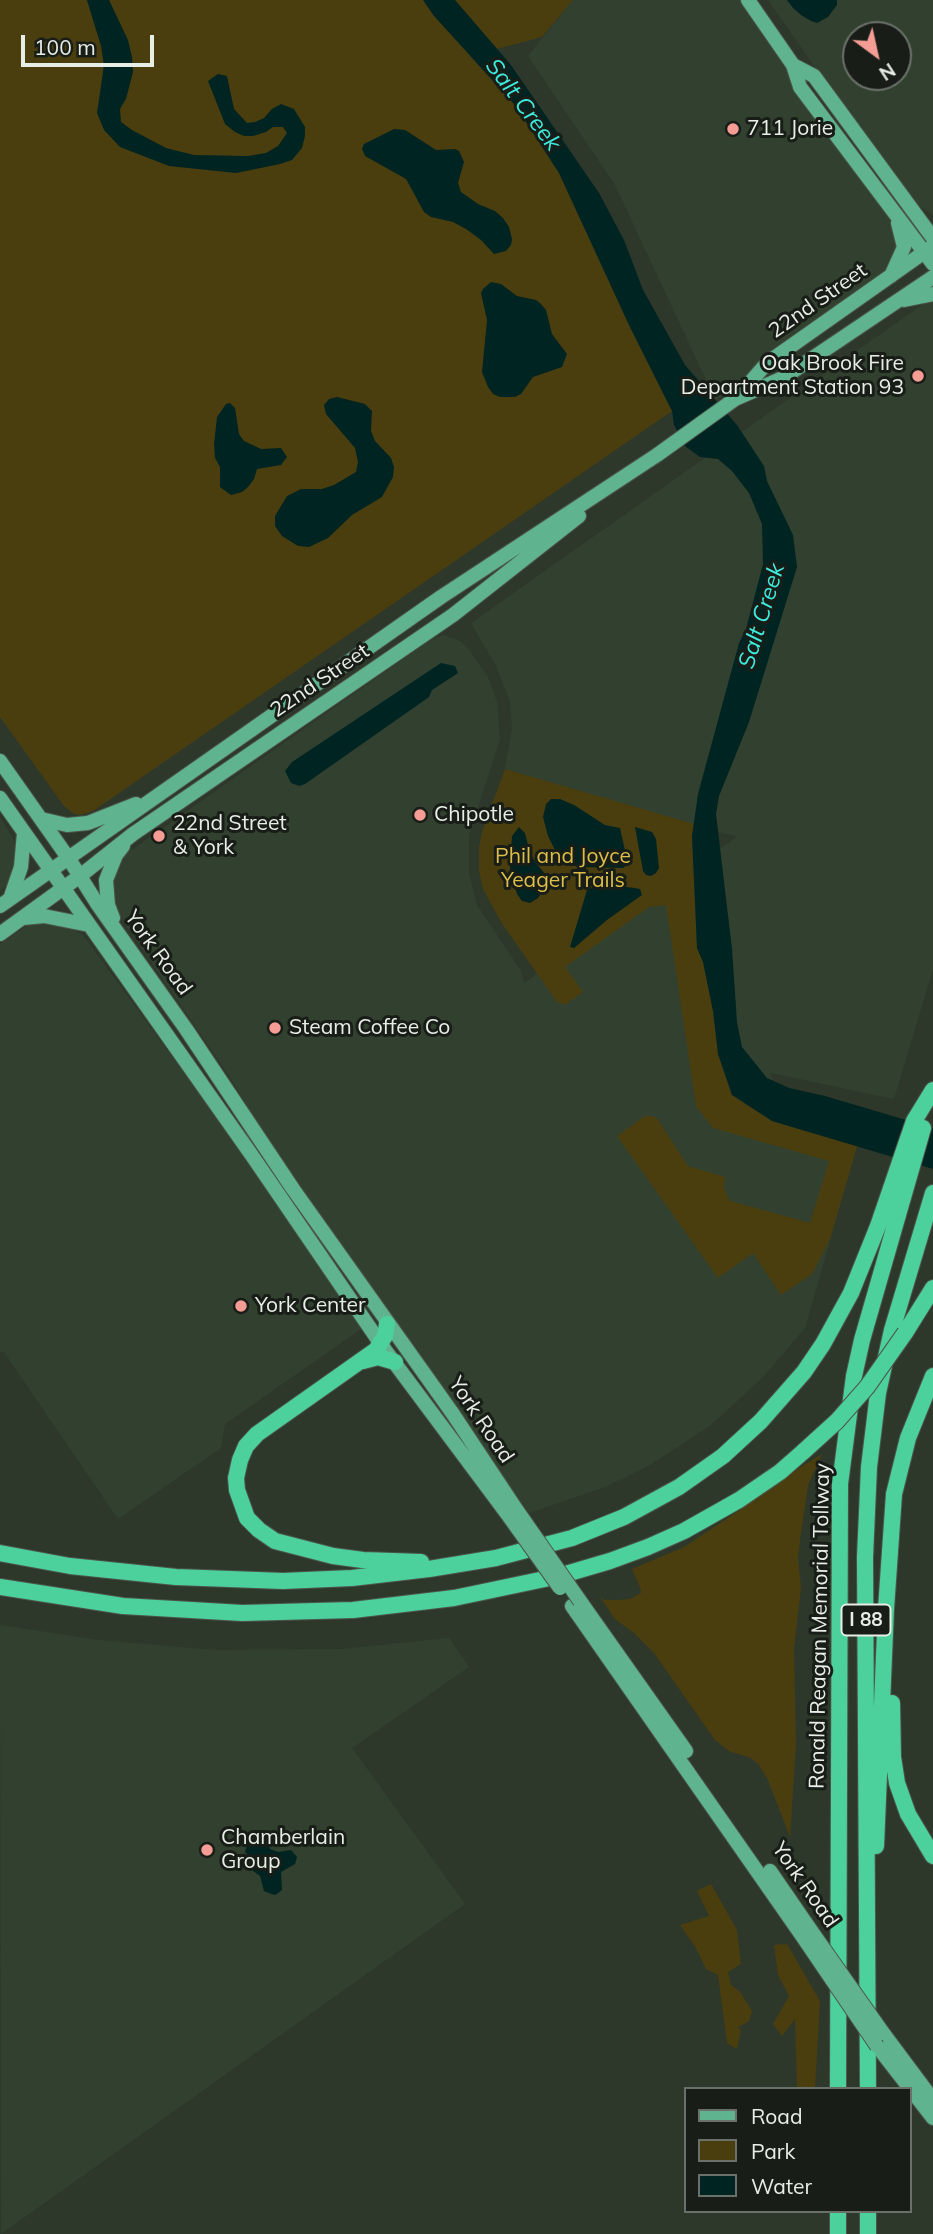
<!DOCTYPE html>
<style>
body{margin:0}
#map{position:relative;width:933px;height:2234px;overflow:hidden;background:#2d382b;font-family:Mulish,sans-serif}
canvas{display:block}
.legend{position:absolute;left:684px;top:2087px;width:228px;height:126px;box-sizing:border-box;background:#181d17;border:2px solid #6b716a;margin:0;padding:9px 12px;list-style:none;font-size:21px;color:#e7eee6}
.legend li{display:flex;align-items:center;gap:14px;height:35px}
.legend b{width:35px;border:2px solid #6b716a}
.north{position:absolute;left:842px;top:21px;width:70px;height:70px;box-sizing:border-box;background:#181d17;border:2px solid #6b716a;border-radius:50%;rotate:147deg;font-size:19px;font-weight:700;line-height:28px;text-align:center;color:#e7eee6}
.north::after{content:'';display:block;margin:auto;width:24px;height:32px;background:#f59c95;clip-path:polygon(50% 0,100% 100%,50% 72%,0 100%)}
.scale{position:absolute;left:21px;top:35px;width:133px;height:32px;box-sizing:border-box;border:4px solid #e7eee6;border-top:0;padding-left:9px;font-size:21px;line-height:24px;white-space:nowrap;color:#e7eee6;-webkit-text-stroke:5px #181d17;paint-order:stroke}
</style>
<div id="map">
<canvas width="933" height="2234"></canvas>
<ul class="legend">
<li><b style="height:9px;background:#5fb48f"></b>Road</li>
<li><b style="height:19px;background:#4b3e0e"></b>Park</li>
<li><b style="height:19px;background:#002422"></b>Water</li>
</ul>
<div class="north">N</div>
<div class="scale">100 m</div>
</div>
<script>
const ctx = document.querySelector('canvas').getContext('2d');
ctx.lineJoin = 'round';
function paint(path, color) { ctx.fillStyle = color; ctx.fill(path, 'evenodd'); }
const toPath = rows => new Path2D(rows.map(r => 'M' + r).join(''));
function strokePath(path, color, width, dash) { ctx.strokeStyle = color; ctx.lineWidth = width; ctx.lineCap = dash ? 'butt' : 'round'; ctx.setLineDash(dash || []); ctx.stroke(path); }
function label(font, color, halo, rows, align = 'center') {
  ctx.font = font + ' Mulish,sans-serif'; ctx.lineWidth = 6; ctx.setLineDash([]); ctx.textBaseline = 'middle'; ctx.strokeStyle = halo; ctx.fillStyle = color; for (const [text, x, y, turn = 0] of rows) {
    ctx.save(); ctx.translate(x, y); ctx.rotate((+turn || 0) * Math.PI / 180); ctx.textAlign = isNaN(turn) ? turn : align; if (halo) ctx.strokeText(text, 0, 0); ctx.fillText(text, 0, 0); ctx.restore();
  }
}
paint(toPath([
 [573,0,742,0,915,254,716,401,615,185,528,56],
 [768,0,933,0,933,215,918,205,907,192,833,93],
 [856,35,898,35,898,77,856,77],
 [933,297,933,969,894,1099,771,1073,778,1123,857,1146,805,1328,763,1377,711,1425,650,1465,605,1487,529,1513,275,1149,269,1143,228,1074,118,914,112,904,109,882,117,863,126,854,429,641,443,635,462,642,470,651,488,677,497,702,500,739,469,835,469,874,477,905,521,971,524,983,737,837,505,769,512,728,510,701,496,666,471,623],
 [0,816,17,846,18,858,8,884,0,891],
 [45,922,62,923,83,935,257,1173,364,1327,225,1424,221,1448,118,1519,4,1352,0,1352,0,944,28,925],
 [0,1625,98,1640,215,1650,341,1649,449,1638,469,1667,352,1748,465,1904,1,2234]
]), '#32412f');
paint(toPath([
 [0,0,87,0,96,30,121,26,109,0,573,0,542,37,470,56,515,105,559,173,629,325,672,411,93,811,80,815,74,814,64,806,0,717],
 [505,769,694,824,692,836,697,948,703,962,713,1011,718,1054,732,1095,772,1121,857,1146,830,1239,812,1274,781,1295,753,1253,718,1278,617,1136,645,1116,656,1117,688,1166,725,1177,724,1189,730,1201,810,1223,829,1161,713,1128,696,1106,666,905,649,907,565,967,583,992,565,1005,557,1002,501,922,483,889,479,871,479,848,482,832],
 [822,1454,808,1485,800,1540,798,1558,801,1588,794,1649,796,1745,790,1837,768,1780,759,1765,751,1758,729,1751,715,1740,654,1653,634,1633,615,1619,600,1597,605,1600,618,1600,630,1599,641,1593,640,1587,632,1569,684,1547,743,1508,767,1488],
 [711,1884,737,1930,741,1964,728,1972,731,1985,740,1992,752,2011,749,2021,737,2028,741,2029,737,2049,727,2043,718,1975,706,1969,696,1948,680,1925,709,1916,697,1891],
 [787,1944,820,2001,815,2089,797,2089,795,2019,782,2036,773,2024,789,1996,778,1975,774,1945]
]), '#4b3e0e');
paint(toPath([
 [87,0,109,0,128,40,132,57,133,72,126,99,120,109,121,122,132,130,166,148,194,155,248,156,266,153,278,146,287,133,283,127,273,127,266,132,253,136,244,136,235,132,225,124,208,81,218,74,227,76,234,109,247,123,255,122,264,118,272,109,281,104,294,109,305,127,305,136,302,148,292,160,280,164,236,173,169,166,120,147,104,130,97,113,104,65,101,46],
 [423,0,455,0,511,65,599,193,624,240,643,290,685,365,737,425,764,466,767,481,793,535,797,567,749,722,719,796,716,814,732,949,737,1022,742,1047,767,1078,789,1088,825,1096,933,1128,933,1169,772,1121,732,1095,718,1054,713,1011,703,962,697,948,692,836,698,794,739,643,746,629,763,564,762,524,749,493,732,471,718,459,700,457,685,446,674,425,672,411,629,325,559,173,515,105,434,16],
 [787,0,837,0,837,5,828,17,817,23,811,21,801,15,793,8],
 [394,129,405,130,436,150,455,149,459,151,464,162,458,183,461,192,478,204,495,211,503,218,509,227,512,239,511,245,506,251,494,254,481,240,466,229,453,222,431,217,424,212,406,179,365,156,362,149,364,144],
 [491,282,501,284,517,296,536,300,540,303,546,310,552,334,567,354,562,367,533,377,521,394,515,397,500,397,493,394,488,387,482,372,487,320,481,293,483,289],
 [337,397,365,404,372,411,371,431,375,441,391,458,394,467,393,477,382,497,352,515,328,538,309,547,298,546,282,536,275,526,275,516,287,496,301,489,322,489,334,485,356,472,358,462,355,448,326,414,324,405,329,399],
 [230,403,235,408,239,434,244,441,261,449,281,448,287,457,281,465,257,469,254,479,248,487,242,492,231,495,220,487,220,467,215,458,214,444,217,417,226,404],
 [441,663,455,666,458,673,432,690,429,697,305,784,299,786,291,783,285,771,292,762],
 [551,799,560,799,574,805,605,825,620,828,628,864,623,868,579,867,566,863,557,854,548,836,543,817,546,804],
 [519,827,525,833,530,853,536,863,550,880,538,898,530,903,522,901,517,894,510,870,512,836],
 [635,827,652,832,656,839,659,868,656,873,651,876,646,875,643,871],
 [600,884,635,888,640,889,642,895,607,920,574,948,570,947,587,890],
 [271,1834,273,1837,269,1845,270,1849,278,1852,291,1850,297,1857,295,1864,281,1872,282,1890,277,1894,274,1895,264,1891,260,1876,253,1871,250,1857,245,1852,249,1838,259,1841]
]), '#002422');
const major = toPath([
 [748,0,793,65,800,87,933,264],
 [793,65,814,76,933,238],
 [891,276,904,247,898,223],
 [904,300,933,294],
 [739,395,767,363,933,246],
 [0,761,69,859,98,905,186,1029,293,1189,453,1414,516,1509],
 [0,798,253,1157,385,1350,508,1515],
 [41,819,67,825,88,823,136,804],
 [10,899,21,867,24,833],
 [0,906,441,597,657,455,735,399,783,378,933,277],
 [23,918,44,916,89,925],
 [113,918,108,905,106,880,116,855,123,846],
 [0,934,80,876,133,834,453,615,579,516],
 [580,1601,686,1751],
 [572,1606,805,1940],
 [770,1871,812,1932],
 [883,2033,933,2100],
 [877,2046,933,2118]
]);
const highway = toPath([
 [387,1324,385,1336,376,1350,257,1434,246,1446,240,1460,236,1478,237,1490,247,1518,259,1530,275,1541,333,1556,363,1560,421,1562],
 [905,1333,933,1288],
 [363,1361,378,1357,395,1362],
 [0,1553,70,1566,176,1577,283,1581,352,1578,429,1569,496,1558,572,1538,624,1517,679,1487,723,1456,761,1421,804,1372,823,1344,851,1293,878,1226,914,1121,933,1090],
 [0,1587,123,1606,242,1613,353,1610,454,1598,559,1576,610,1561,648,1547,684,1531,739,1500,780,1472,804,1451],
 [892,1703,893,1757,897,1783,908,1814,933,1856],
 [876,1846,886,1609,894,1494,908,1438,933,1376],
 [838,2089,840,1484,854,1376,862,1340,923,1128],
 [868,2089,865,1557,869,1467,878,1393,892,1330,933,1193],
 [838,2211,838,2234],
 [868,2234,868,2211]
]);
strokePath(major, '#4c554a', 16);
strokePath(highway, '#4c554a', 18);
strokePath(major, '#5fb48f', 14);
strokePath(highway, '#4cd19d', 16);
const majorBridge = toPath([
 [516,1509,580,1601],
 [508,1515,560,1588],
 [812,1932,883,2033],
 [805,1940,877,2046]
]);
const highwayBridge = toPath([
 [804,1451,837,1421,867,1387,905,1333]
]);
strokePath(majorBridge, '#4c554a', 16, []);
strokePath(highwayBridge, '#4c554a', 18, []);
strokePath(majorBridge, '#5fb48f', 14);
strokePath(highwayBridge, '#4cd19d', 16);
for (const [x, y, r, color] of [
 [733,129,7,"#f59c95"],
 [918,376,7,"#f59c95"],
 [420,815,7,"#f59c95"],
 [159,836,7,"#f59c95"],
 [275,1028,7,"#f59c95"],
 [241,1306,7,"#f59c95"],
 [207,1850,7,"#f59c95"]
]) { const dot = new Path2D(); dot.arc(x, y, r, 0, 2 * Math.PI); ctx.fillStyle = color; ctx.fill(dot); strokePath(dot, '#181d17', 2.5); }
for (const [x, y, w] of [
 [866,1620,49]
]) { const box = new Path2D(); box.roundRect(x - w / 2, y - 15.5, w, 31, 5); ctx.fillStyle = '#181d17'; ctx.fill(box); strokePath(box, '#e7eee6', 2); }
label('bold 19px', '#e7eee6', null, [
 ["I 88",866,1620]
]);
label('21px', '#e7eee6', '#181d17', [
 ["711 Jorie",747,129],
 ["Oak Brook Fire",904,364,"right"],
 ["Department Station 93",904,388,"right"],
 ["Chipotle",434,815],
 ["22nd Street",173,824],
 ["& York",173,848],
 ["Steam Coffee Co",289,1028],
 ["York Center",255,1306],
 ["Chamberlain",221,1838],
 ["Group",221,1862]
], 'left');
label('21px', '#e7eee6', '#181d17', [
 ["22nd Street",818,301,-35],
 ["22nd Street",320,681,-34],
 ["York Road",158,953,54],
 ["York Road",481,1420,56],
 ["Ronald Reagan Memorial Tollway",820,1626,-89],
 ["York Road",805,1885,55]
]);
label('21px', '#ddbe49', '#181d17', [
 ["Phil and Joyce",563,857],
 ["Yeager Trails",563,881]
]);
label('italic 23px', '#3cebde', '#181d17', [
 ["Salt Creek",523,105,53],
 ["Salt Creek",762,616,-73]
]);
</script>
